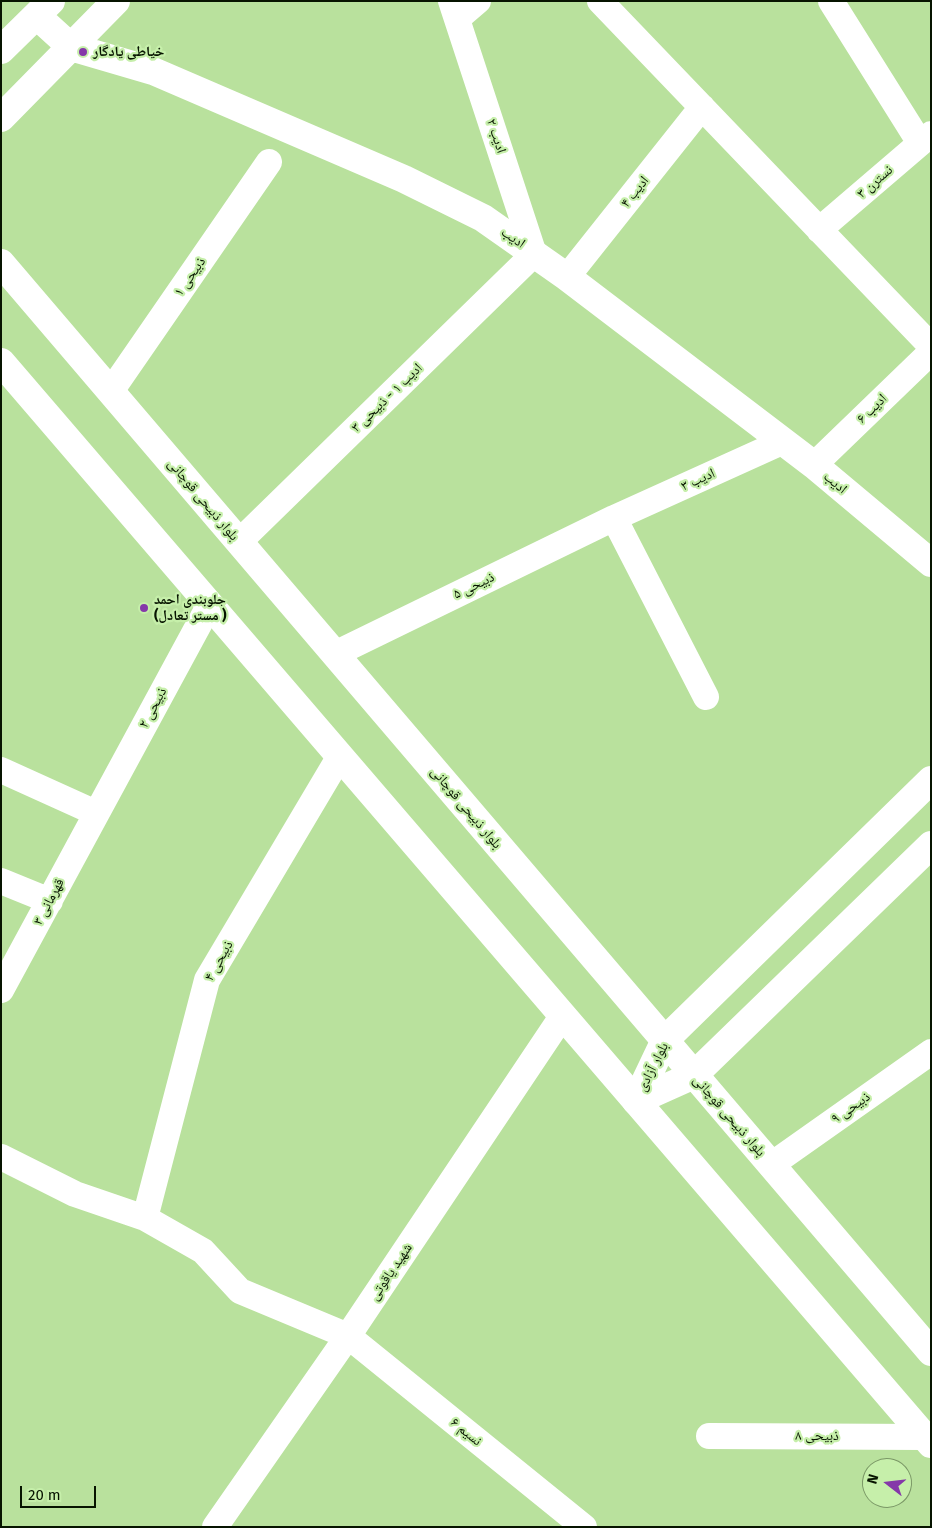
<!DOCTYPE html>
<meta charset="utf-8">
<style>
body{margin:0}
#map{position:relative;width:932px;height:1528px;overflow:hidden;background:#b9e19d;font-family:"Fira Sans",sans-serif}
canvas{display:block}
.frame{position:absolute;inset:0;border:2px solid #071400;pointer-events:none}
.north{position:absolute;left:862px;top:1458px;width:50px;height:50px;box-sizing:border-box;background:#c6efaa;border:1px solid #7a9766;border-radius:50%;rotate:286deg;font-size:14px;font-weight:700;line-height:20px;text-align:center;color:#071400}
.north::after{content:'';display:block;margin:auto;width:18px;height:22px;background:#8538a9;clip-path:polygon(50% 0,100% 100%,50% 72%,0 100%)}
.scale{position:absolute;left:20px;top:1486px;width:76px;height:22px;box-sizing:border-box;border:2px solid #071400;border-top:0;padding-left:6px;font-size:15px;line-height:18px;white-space:nowrap;color:#071400;-webkit-text-stroke:4px #c6efaa;paint-order:stroke}
</style>
<div id="map">
<canvas width="932" height="1528"></canvas>
<div class="frame"></div>
<div class="north">N</div>
<div class="scale">20 m</div>
</div>
<script>
const ctx = document.querySelector('canvas').getContext('2d');
ctx.lineJoin = 'round';
const toPath = rows => new Path2D(rows.map(r => 'M' + r).join(''));
function strokePath(path, color, width, dash) { ctx.strokeStyle = color; ctx.lineWidth = width; ctx.lineCap = dash ? 'butt' : 'round'; ctx.setLineDash(dash || []); ctx.stroke(path); }
function label(font, color, halo, rows, align = 'center') {
  ctx.font = font + ' "Fira Sans","Noto Naskh Arabic",sans-serif'; ctx.lineWidth = 4.5; ctx.setLineDash([]); ctx.textBaseline = 'middle'; ctx.strokeStyle = halo; ctx.fillStyle = color; for (const [text, x, y, turn = 0] of rows) {
    ctx.save(); ctx.translate(x, y); ctx.rotate((+turn || 0) * Math.PI / 180); ctx.textAlign = isNaN(turn) ? turn : align; if (halo) ctx.strokeText(text, 0, 0); ctx.fillText(text, 0, 0); ctx.restore();
  }
}
strokePath(toPath([
 [600,1,931,346],
 [831,1,920,143],
 [457,19,478,1],
 [819,230,931,134],
 [567,277,702,107],
 [111,391,269,162],
 [814,465,931,352],
 [614,518,706,697],
 [239,542,534,254,451,1],
 [335,654,614,518,782,442],
 [1,770,96,813],
 [1,881,50,901],
 [1,990,210,604],
 [1,1157,75,1194,145,1218,203,1251,240,1291,348,1336,584,1527],
 [771,1165,931,1052],
 [145,1218,207,980,340,756],
 [709,1436,925,1437],
 [215,1527,348,1336,563,1015]
]), '#fff', 26);
strokePath(toPath([
 [37,16,71,47,153,71,404,179,483,218,567,277,814,465,931,563],
 [1,50,51,1],
 [1,118,116,1],
 [636,1101,665,1040,931,780],
 [636,1101,694,1075,931,845]
]), '#fff', 28);
strokePath(toPath([
 [1,263,931,1352],
 [1,362,931,1444]
]), '#fff', 28);
for (const [x, y, r, color] of [
 [83,52,5,"#8538a9"],
 [144,608,5,"#8538a9"]
]) { const dot = new Path2D(); dot.arc(x, y, r, 0, 2 * Math.PI); ctx.fillStyle = color; ctx.fill(dot); strokePath(dot, '#c6efaa', 2); }
label('bold 14px', '#071400', '#c6efaa', [
 ["خیاطی یادگار",93,52],
 ["جلوبندی احمد",154,600],
 ["(مستر تعادل )",154,616]
], 'left');
label('14px', '#071400', '#c6efaa', [
 ["ادیب ۲",496,136,72],
 ["نسترن ۳",875,182,-41],
 ["ادیب ۴",635,192,-51],
 ["ادیب",513,238,35],
 ["ذبیحی ۱",190,277,-55],
 ["ادیب ۱ - ذبیحی ۳",387,398,-44],
 ["ادیب ۶",872,409,-44],
 ["ادیب ۳",698,480,-24],
 ["ادیب",835,483,40],
 ["بلوار ذبیحی قوچانی",203,500,50],
 ["ذبیحی ۵",474,586,-26],
 ["ذبیحی ۲",153,708,-62],
 ["بلوار ذبیحی قوچانی",466,808,50],
 ["قهرمانی ۳",49,902,-62],
 ["ذبیحی ۴",219,961,-61],
 ["بلوار آزادی",653,1067,-63],
 ["ذبیحی ۹",851,1108,-35],
 ["بلوار ذبیحی قوچانی",729,1116,49],
 ["شهید یاقوتی",391,1272,-56],
 ["نسیم ۶",466,1432,39],
 ["ذبیحی ۸",817,1436]
]);
</script>
